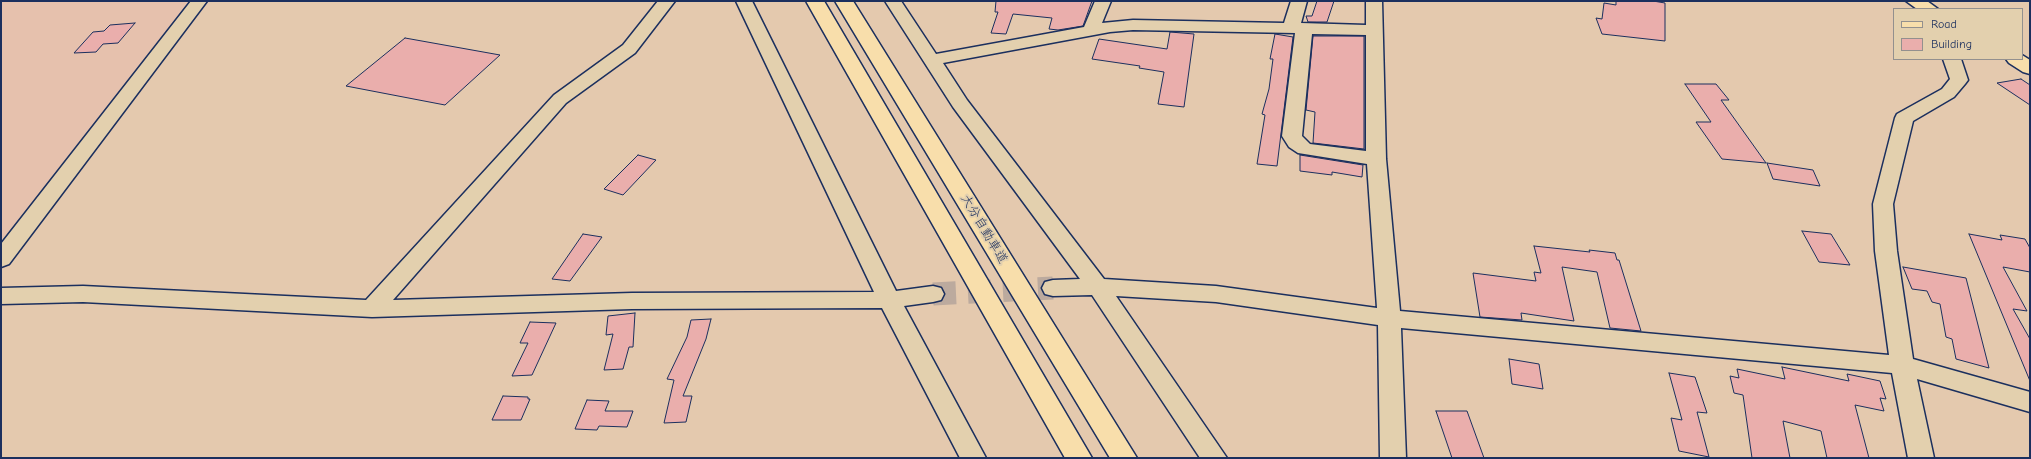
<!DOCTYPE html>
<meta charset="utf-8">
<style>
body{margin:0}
#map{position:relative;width:2031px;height:459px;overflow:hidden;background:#e4c9ae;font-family:"Comic Neue",sans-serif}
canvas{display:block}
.frame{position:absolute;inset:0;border:2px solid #1b2f5e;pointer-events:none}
.legend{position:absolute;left:1893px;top:8px;width:130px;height:52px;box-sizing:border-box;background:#e3d0ae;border:1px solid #93908e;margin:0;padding:5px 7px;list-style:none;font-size:12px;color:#1b2f5e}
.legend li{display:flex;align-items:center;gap:8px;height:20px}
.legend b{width:20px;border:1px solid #93908e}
</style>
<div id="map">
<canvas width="2031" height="459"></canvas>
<div class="frame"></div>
<ul class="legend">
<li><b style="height:5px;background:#f8deab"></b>Road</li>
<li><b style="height:11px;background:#eaaeac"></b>Building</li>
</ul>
</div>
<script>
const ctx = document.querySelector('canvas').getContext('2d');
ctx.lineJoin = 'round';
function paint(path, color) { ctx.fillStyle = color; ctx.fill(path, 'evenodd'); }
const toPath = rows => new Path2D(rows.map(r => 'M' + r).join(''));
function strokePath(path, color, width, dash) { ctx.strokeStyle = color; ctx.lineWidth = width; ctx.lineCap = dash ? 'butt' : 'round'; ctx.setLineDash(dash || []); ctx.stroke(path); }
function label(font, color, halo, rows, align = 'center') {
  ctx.font = font + ' "Comic Neue","Klee One",sans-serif'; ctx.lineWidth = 4; ctx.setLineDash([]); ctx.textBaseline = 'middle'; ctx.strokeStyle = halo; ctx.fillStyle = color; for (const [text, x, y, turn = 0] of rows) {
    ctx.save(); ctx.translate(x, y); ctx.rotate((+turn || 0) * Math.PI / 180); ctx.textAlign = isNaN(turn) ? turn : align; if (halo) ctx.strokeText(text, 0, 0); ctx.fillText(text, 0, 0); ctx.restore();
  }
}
paint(toPath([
 [1,1,189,1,1,241]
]), '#e6c1ad');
const building = toPath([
 [996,1,1092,1,1083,26,1058,30,1049,29,1052,18,1013,14,1006,34,991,33,998,12,995,12,996,1],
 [1317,1,1334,1,1327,22,1308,22,1306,16,1312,16,1317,1],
 [1616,1,1653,1,1665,3,1665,41,1602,34,1596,18,1602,19,1604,3,1616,5,1616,1],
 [135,23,118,43,103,44,96,52,74,53,93,32,104,31,110,25,135,23],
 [1170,32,1194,34,1184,107,1158,104,1164,72,1139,68,1140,66,1092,59,1099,39,1167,49,1170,32],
 [1275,34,1293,37,1277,166,1257,164,1265,115,1262,114,1269,89,1273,59,1270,59,1275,34],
 [1313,36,1364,36,1364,149,1313,143,1315,112,1306,110,1313,36],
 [405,38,500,55,445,105,346,86,405,38],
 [2021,79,2030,85,2030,105,1997,83,2021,79],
 [1685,84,1716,84,1729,100,1721,100,1766,163,1722,159,1696,122,1711,122,1685,84],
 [638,155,656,160,623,195,604,189,638,155],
 [1300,155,1363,165,1362,177,1332,172,1332,175,1300,171,1300,155],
 [1767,163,1813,170,1820,186,1773,179,1767,163],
 [1802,231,1831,234,1850,265,1819,262,1802,231],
 [583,234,602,237,570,281,552,279,583,234],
 [1969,234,2002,240,2000,235,2025,239,2030,248,2030,272,2003,267,2027,311,2013,309,2030,339,2030,381,1969,234],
 [1534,246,1590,252,1589,250,1615,253,1617,260,1619,260,1641,331,1610,328,1597,272,1562,267,1574,321,1521,313,1522,320,1480,317,1473,273,1536,281,1534,272,1541,273,1534,246],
 [1903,267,1966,278,1989,368,1956,359,1952,339,1946,337,1940,304,1932,302,1927,291,1912,289,1903,267],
 [635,313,633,347,629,347,623,369,604,370,613,334,606,335,608,316,635,313],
 [711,319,706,339,683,396,692,396,686,422,664,423,674,380,667,379,687,337,691,320,711,319],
 [530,322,556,323,532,375,512,376,528,343,520,343,530,322],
 [1509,359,1539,364,1543,389,1512,384,1509,359],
 [1782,367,1849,381,1847,374,1880,381,1886,399,1880,398,1884,411,1855,405,1869,458,1827,458,1821,431,1783,421,1790,458,1752,458,1743,395,1734,393,1730,376,1739,378,1737,369,1785,379,1782,367],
 [1669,373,1695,377,1707,413,1697,412,1709,457,1679,451,1671,418,1682,420,1669,373],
 [503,396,528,397,528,399,530,399,521,420,492,420,503,396],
 [587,400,609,401,605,411,633,411,627,427,599,426,597,430,575,429,587,400],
 [1436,411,1467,411,1484,458,1452,458,1436,411]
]);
paint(building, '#eaaeac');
strokePath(building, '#1b2f5e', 1);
strokePath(toPath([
 [933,294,1053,288]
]), '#bcaa9e', 23, [23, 12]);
const minor = toPath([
 [191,1,207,1,9,264,1,267,1,244,191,1],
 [658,1,675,1,635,53,566,103,393,300,632,293,874,292,736,1,752,1,896,291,933,286,941,288,944,294,941,300,933,302,904,306,986,458,960,458,882,308,632,309,372,317,83,302,1,304,1,288,83,286,366,300,554,95,623,45,658,1],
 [885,1,901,1,936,54,1084,27,1095,1,1111,1,1102,23,1133,20,1284,23,1291,1,1307,1,1301,23,1366,25,1366,1,1382,1,1386,159,1400,311,1889,355,1875,251,1873,204,1895,118,1897,114,1942,89,1950,79,1943,59,1961,59,1968,80,1965,84,1954,97,1913,121,1893,204,1897,251,1913,359,2030,392,2030,412,1917,379,1934,458,1908,458,1892,373,1401,328,1406,458,1380,458,1378,325,1216,302,1116,296,1227,458,1200,458,1092,295,1053,296,1045,294,1042,288,1045,282,1053,280,1080,279,953,107,885,1],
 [1133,30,1295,33,1282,136,1289,147,1298,153,1367,164,1377,308,1216,286,1104,279,967,100,943,63,1110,32,1133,30],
 [1312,34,1366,35,1366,151,1310,144,1302,136,1312,34]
]);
const major = toPath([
 [1906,1,1927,1,1938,9,1917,9,1906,1],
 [2022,55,2030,60,2030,74,2023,72,2009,63,2006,59,2022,59,2022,55]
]);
const highway = toPath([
 [806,1,824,1,1092,458,1065,458,806,1],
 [835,1,853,1,1137,458,1110,458,835,1]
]);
strokePath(minor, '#1b2f5e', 3);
strokePath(major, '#1b2f5e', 3);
strokePath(highway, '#1b2f5e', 3);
paint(minor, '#e3d0ae');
paint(major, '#f8deab');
paint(highway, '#f8deab');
label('13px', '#1b2f5e', '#e3d0ae', [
 ["大分自動車道",984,229,59]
]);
</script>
